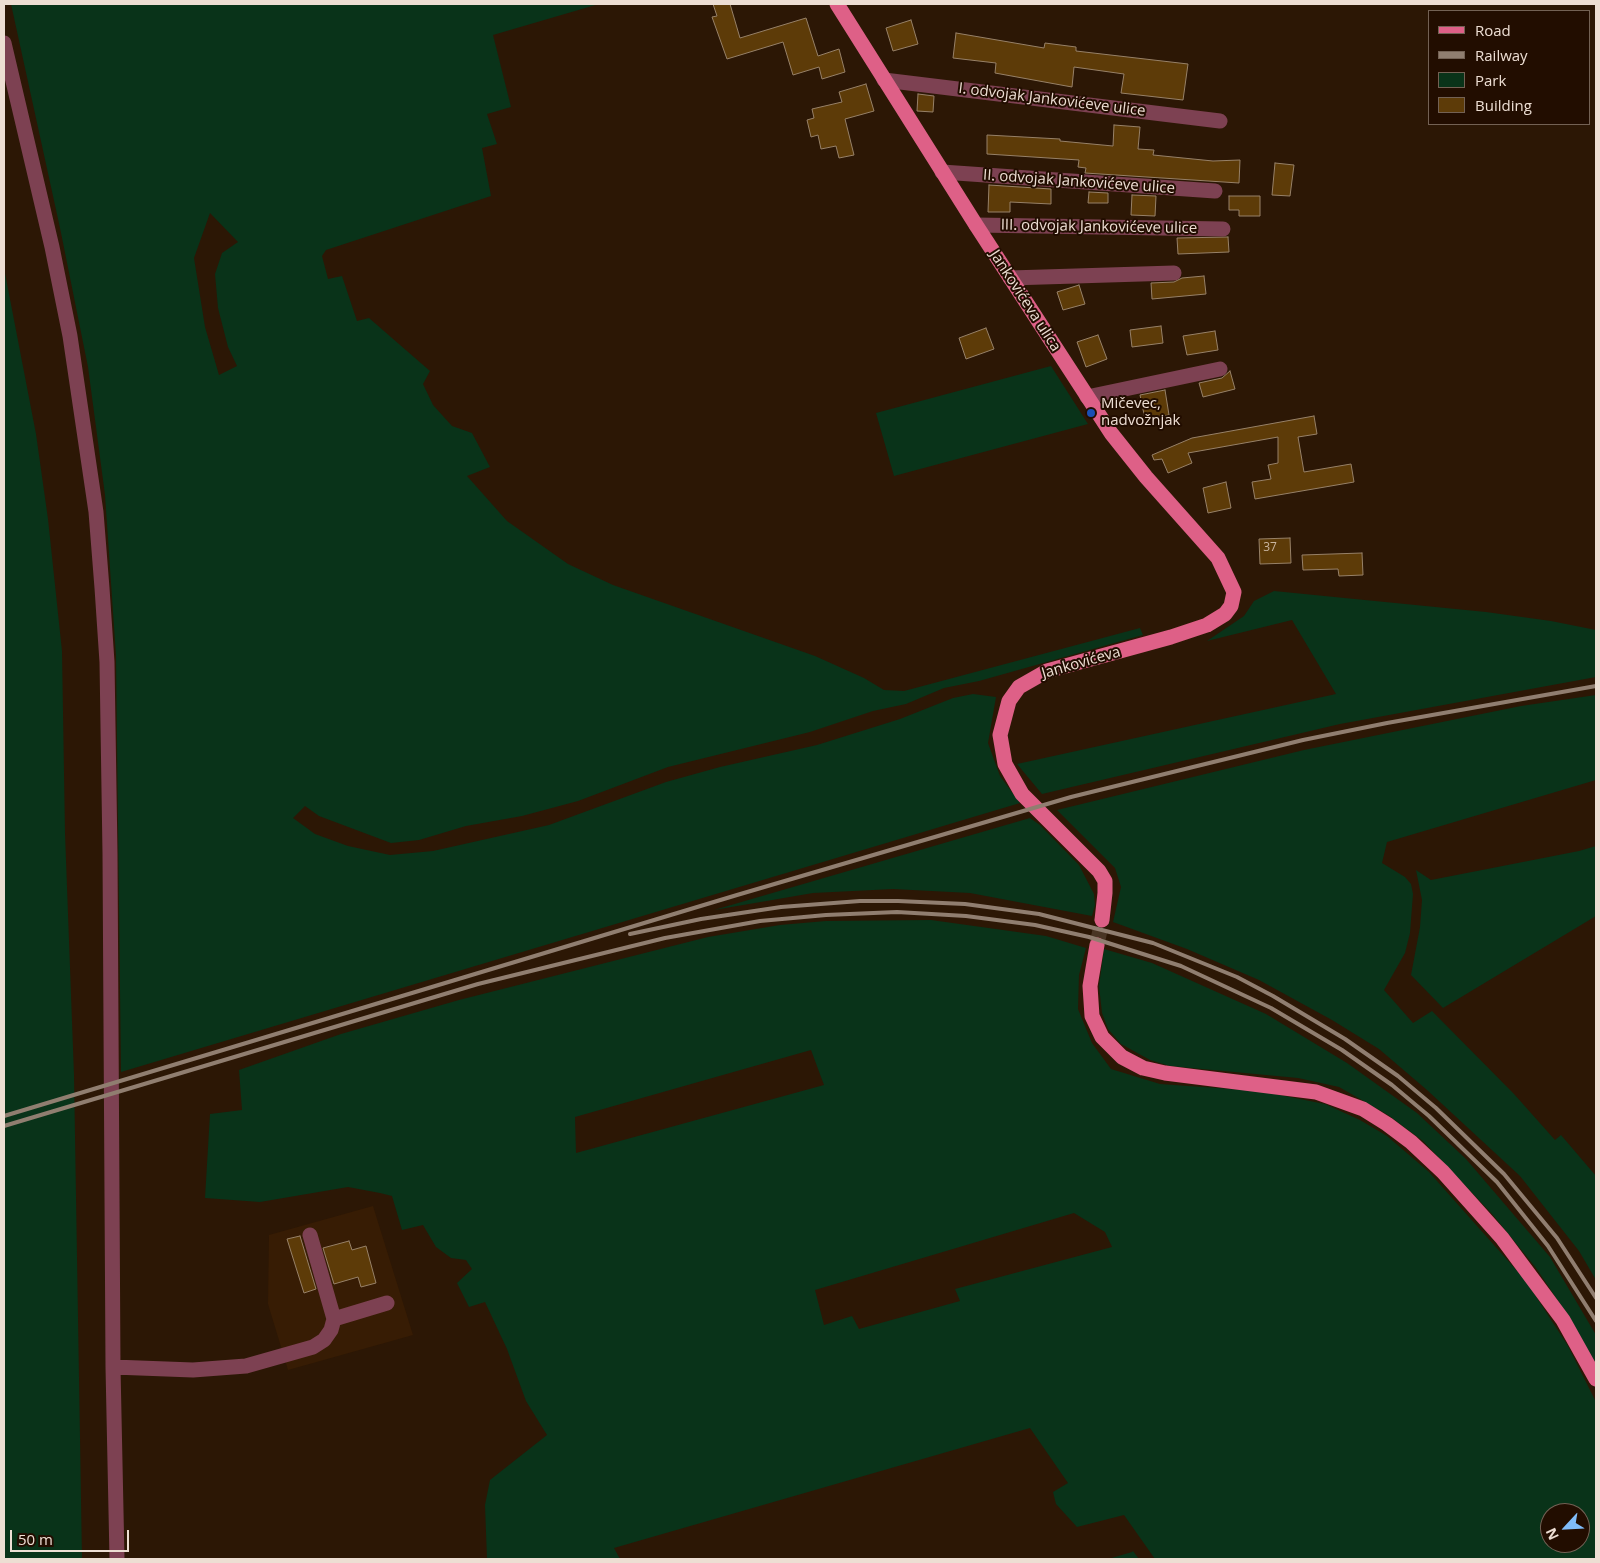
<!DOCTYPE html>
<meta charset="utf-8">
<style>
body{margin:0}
#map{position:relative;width:1600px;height:1563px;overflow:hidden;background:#2c1705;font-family:"Open Sans",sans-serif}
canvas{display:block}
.frame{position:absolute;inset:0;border:5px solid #edded3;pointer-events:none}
.legend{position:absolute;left:1428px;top:10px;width:162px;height:115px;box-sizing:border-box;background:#220d00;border:1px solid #736154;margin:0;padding:6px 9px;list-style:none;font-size:15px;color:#edded3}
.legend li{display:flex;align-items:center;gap:10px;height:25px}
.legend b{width:25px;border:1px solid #736154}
.north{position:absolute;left:1540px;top:1503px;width:50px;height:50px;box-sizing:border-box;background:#220d00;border:1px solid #736154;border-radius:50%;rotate:245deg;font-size:14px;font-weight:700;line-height:20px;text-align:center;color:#edded3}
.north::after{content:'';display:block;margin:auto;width:18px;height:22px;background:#80bdfa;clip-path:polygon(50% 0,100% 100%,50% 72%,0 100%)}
.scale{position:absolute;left:10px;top:1530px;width:119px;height:22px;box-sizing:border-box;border:2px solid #edded3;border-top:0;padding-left:6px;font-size:15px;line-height:18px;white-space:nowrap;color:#edded3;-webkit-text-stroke:4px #220d00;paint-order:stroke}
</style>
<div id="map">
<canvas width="1600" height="1563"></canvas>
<div class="frame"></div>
<ul class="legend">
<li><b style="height:6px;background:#de6087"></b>Road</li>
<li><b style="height:6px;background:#907e70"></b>Railway</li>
<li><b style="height:14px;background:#093319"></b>Park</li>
<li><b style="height:14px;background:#5d3b08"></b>Building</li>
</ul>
<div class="north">N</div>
<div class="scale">50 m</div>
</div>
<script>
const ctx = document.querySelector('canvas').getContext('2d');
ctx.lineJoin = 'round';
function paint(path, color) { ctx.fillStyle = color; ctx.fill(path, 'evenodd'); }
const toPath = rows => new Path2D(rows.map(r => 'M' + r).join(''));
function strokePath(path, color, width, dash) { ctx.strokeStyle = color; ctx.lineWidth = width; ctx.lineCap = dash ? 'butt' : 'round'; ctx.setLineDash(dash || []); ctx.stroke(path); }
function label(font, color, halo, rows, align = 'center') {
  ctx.font = font + ' "Open Sans",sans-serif'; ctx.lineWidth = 4; ctx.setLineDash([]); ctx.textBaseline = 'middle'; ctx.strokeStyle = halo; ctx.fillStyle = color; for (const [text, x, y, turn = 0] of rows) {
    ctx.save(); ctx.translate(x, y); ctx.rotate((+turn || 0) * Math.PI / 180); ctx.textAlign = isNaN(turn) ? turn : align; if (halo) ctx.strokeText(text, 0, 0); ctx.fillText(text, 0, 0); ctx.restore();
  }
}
paint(toPath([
 [373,1206,413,1335,288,1370,268,1304,269,1235]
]), '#371c04');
paint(toPath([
 [11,4,599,4,493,35,511,107,487,114,497,144,482,148,491,196,326,250,322,256,328,279,342,276,357,321,369,318,430,371,423,384,433,405,452,426,472,433,490,467,467,476,507,521,568,564,613,585,815,656,864,678,884,690,904,691,1140,628,1143,635,979,681,944,688,906,704,873,711,810,732,668,767,578,801,522,816,466,826,419,840,391,843,319,816,305,806,293,818,315,834,348,846,390,855,433,851,549,825,666,782,720,767,817,745,900,719,953,698,973,694,996,697,988,743,1000,776,1020,803,121,1072,116,656,105,495,88,367,60,228],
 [210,213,238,242,222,253,215,274,218,308,228,347,237,366,219,375,205,327,194,258],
 [4,268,36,434,48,519,62,651,65,833,74,1075,82,1559,4,1559],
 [1051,366,1088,424,894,476,876,413],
 [1274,591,1486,612,1551,621,1596,630,1596,677,1340,724,1042,794,1017,764,1336,694,1292,620,1207,641,1244,616,1254,601],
 [1596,695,1596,780,1387,842,1382,863,1405,877,1411,884,1413,894,1410,933,1405,953,1384,990,1413,1023,1432,1011,1514,1094,1555,1140,1561,1135,1596,1176,1596,1280,1579,1251,1520,1176,1427,1090,1379,1049,1332,1020,1259,980,1187,949,1113,922,1121,887,1115,868,1057,810,1304,750,1521,706],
 [1030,818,1040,825,1079,865,1094,894,1095,905,1092,916,970,893,893,889,813,893,714,910],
 [1596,846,1596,916,1443,1008,1411,975,1420,927,1422,900,1416,870,1431,880,1579,851],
 [931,920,1046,936,1086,948,1079,975,1078,1009,1092,1043,1111,1069,1160,1084,1260,1091,1325,1104,1360,1120,1387,1136,1429,1172,1526,1281,1568,1346,1596,1402,1596,1559,1155,1559,1124,1515,1077,1527,1056,1504,1053,1492,1068,1483,1030,1428,614,1548,620,1559,487,1559,485,1505,490,1480,547,1435,526,1401,507,1349,485,1302,469,1307,457,1283,472,1269,466,1260,451,1258,436,1247,423,1225,402,1230,392,1196,380,1193,348,1187,260,1202,205,1198,210,1114,242,1110,239,1070,341,1034,459,1000,708,937,780,925,826,921],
 [811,1050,824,1085,576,1153,575,1117],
 [1074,1213,1105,1232,1112,1247,955,1289,960,1301,859,1329,852,1316,824,1325,815,1290],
 [1550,1513,1580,1513,1580,1543,1550,1543],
 [1104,949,1152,963,1266,1014,1347,1063,1417,1113,1466,1159,1550,1257,1596,1335,1596,1365,1569,1317,1536,1268,1493,1215,1423,1141,1388,1115,1339,1087,1298,1078,1170,1066,1150,1060,1121,1044,1108,1029,1102,1013,1099,986],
 [1133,1551,1139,1559,1108,1559,1132,1552]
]), '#093319');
const building = toPath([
 [713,4,730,4,740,38,806,18,818,56,839,49,845,72,822,79,819,67,793,75,783,42,727,59,712,17,717,16,713,4],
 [911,20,918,44,893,51,886,28,911,20],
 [956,33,1044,48,1045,43,1076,47,1076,51,1188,64,1183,100,1121,93,1124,74,1074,67,1072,87,995,73,996,63,953,58,956,33],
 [866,84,874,111,845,119,854,155,839,158,836,146,821,149,818,135,811,137,807,120,814,118,812,109,842,102,839,92,866,84],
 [918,94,934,96,933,112,917,111,918,94],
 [1114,125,1140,127,1138,149,1154,150,1153,155,1213,161,1240,160,1239,183,1085,173,1086,168,1078,167,1079,160,987,154,987,135,1060,139,1060,141,1113,146,1114,125],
 [1275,163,1294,165,1290,196,1272,195,1275,163],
 [989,185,1051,189,1051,204,1010,202,1010,212,988,212,989,185],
 [1089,192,1108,193,1108,203,1088,203,1089,192],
 [1132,195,1156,196,1155,216,1131,215,1132,195],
 [1229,196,1260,196,1260,216,1239,216,1239,210,1229,210,1229,196],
 [1228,237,1229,252,1178,254,1177,238,1228,237],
 [1204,276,1206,294,1152,299,1151,283,1174,282,1182,278,1204,276],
 [1079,285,1085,304,1063,310,1057,292,1079,285],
 [1161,326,1163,343,1132,347,1130,330,1161,326],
 [986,328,994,349,966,359,959,338,986,328],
 [1215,331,1218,350,1187,355,1183,336,1215,331],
 [1098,335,1107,359,1086,367,1077,342,1098,335],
 [1230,371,1235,389,1203,397,1199,383,1222,378,1230,371],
 [1165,390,1169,415,1145,419,1140,395,1165,390],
 [1314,416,1317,434,1298,437,1304,472,1351,464,1354,482,1255,499,1252,482,1271,479,1268,465,1278,463,1278,437,1188,453,1192,463,1168,473,1162,459,1154,460,1152,455,1192,438,1314,416],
 [1226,482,1231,508,1208,513,1203,488,1226,482],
 [1290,538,1291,563,1260,564,1259,539,1290,538],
 [1362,553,1363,575,1339,576,1338,569,1303,570,1302,555,1362,553],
 [300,1236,316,1289,304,1293,287,1239,300,1236],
 [349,1241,352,1250,366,1246,376,1283,361,1287,358,1277,334,1284,323,1248,349,1241]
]);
paint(building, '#5d3b08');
strokePath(building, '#978168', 1);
strokePath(toPath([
 [1097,945,1102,920]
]), '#493524', 15, [15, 8]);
strokePath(toPath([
 [4,43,52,247,70,336,96,512,102,588,107,662,110,854,113,1367,117,1559],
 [884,80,1220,121],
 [942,172,1215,191],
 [976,225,1223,229],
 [1010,278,1174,273],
 [1087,397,1220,369],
 [310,1235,334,1319],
 [113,1367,193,1370,246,1366,313,1347,324,1340,331,1330,334,1319,387,1303]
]), '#7d4152', 15);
strokePath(toPath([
 [837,4,976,225,1111,433,1146,477,1218,558,1234,592,1231,606,1225,614,1207,625,1171,637,1047,671,1019,687,1009,701,1000,735,1005,764,1022,794,1099,871,1105,881,1105,893,1102,920],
 [1097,945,1090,986,1092,1016,1102,1037,1122,1057,1143,1068,1165,1073,1316,1092,1363,1109,1387,1124,1411,1142,1443,1172,1502,1238,1563,1320,1596,1379]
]), '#de6087', 15);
strokePath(toPath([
 [630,934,701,919,781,907,860,901,898,901,965,904,1039,914,1153,943,1237,977,1273,996,1345,1039,1398,1076,1436,1108,1504,1174,1557,1238,1596,1298],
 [4,1116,737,895,1071,797,1303,740,1387,723,1596,686],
 [4,1126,478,984,665,938,760,921,826,915,897,912,966,916,1035,925,1089,937,1181,966,1271,1008,1342,1050,1392,1085,1429,1116,1497,1182,1548,1246,1596,1321]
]), '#907e70', 4);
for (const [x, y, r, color] of [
 [1091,413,5,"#1a4fb4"]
]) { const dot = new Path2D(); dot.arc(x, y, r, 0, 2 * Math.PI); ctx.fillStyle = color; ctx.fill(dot); strokePath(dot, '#220d00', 2); }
label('12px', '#c9b5a0', null, [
 ["37",1270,548]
]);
label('15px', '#edded3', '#220d00', [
 ["I. odvojak Jankovićeve ulice",1052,100,7],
 ["II. odvojak Jankovićeve ulice",1079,182,4],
 ["III. odvojak Jankovićeve ulice",1099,227,1],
 ["Jankovićeva ulica",1025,301,57],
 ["Jankovićeva",1081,663,-16]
]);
label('15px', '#edded3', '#220d00', [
 ["Mičevec,",1101,404],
 ["nadvožnjak",1101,421]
], 'left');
</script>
